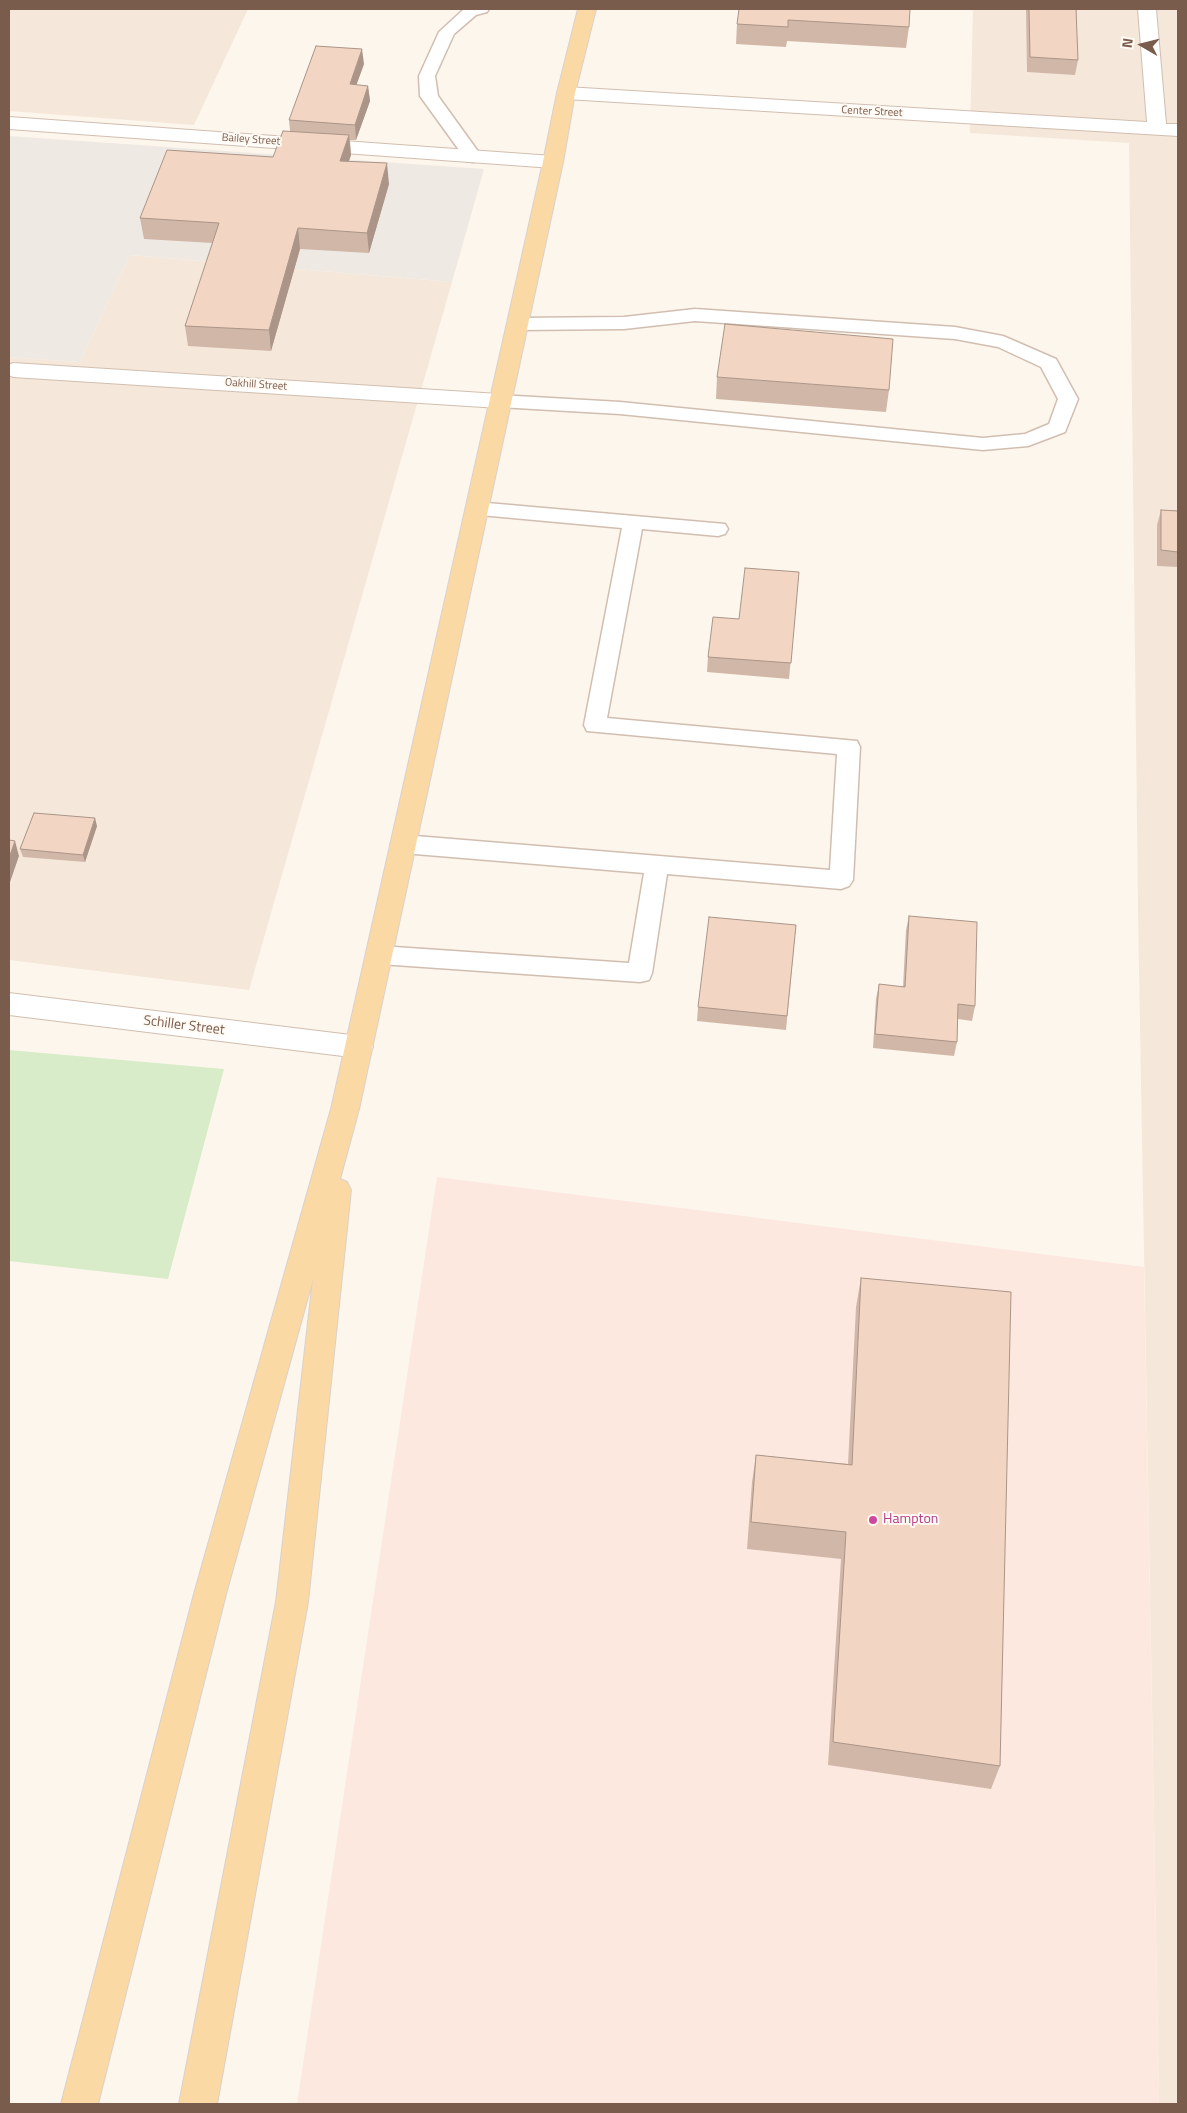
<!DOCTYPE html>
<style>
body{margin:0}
#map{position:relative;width:1187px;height:2113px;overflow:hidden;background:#fdf6ec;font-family:"Titillium Web",sans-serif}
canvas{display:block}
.frame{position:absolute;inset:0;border:10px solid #7a5c4d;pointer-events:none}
.north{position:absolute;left:1117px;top:20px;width:50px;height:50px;-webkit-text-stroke:4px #fffaf3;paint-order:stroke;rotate:278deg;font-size:14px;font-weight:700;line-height:20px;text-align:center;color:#7a5c4d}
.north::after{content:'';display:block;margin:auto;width:18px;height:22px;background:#7a5c4d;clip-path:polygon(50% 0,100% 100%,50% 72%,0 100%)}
</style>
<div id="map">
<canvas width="1187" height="2113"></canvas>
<div class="frame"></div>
<div class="north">N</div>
</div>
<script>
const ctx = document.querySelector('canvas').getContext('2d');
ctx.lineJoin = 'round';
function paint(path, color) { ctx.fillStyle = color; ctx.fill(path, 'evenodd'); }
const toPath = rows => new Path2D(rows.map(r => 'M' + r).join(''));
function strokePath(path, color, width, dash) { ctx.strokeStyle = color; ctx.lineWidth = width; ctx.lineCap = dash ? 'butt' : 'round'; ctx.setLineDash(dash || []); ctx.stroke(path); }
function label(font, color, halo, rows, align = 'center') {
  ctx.font = font + ' "Titillium Web",sans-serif'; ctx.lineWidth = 4; ctx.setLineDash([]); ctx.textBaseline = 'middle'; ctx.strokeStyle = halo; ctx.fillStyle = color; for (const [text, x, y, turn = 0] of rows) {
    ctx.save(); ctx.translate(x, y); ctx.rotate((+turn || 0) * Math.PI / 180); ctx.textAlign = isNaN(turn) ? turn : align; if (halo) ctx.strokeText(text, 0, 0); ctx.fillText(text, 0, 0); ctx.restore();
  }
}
paint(toPath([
 [9,9,248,9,194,125,9,111],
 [973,9,1178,9,1178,2104,1159,2104,1138,911,1129,143,970,133],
 [130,255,452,282,249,990,9,960,9,357,80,362]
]), '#f5e8da');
paint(toPath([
 [437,1177,1144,1267,1159,2104,297,2104]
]), '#fde8e0');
paint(toPath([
 [9,136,484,169,452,282,130,255,80,362,9,357]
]), '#efe9e4');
paint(toPath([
 [9,1050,224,1069,168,1279,9,1261]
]), '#d8ecc9');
const lane = toPath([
 [464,9,489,9,487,12,476,15,454,34,435,76,438,96,482,157,479,161,473,162,467,161,420,96,419,76,439,32,464,9],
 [695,309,955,327,1003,336,1056,359,1078,399,1065,432,1028,446,983,450,620,414,499,407,492,405,489,401,492,397,499,395,620,402,983,438,1025,434,1049,424,1058,399,1041,367,998,347,955,339,695,321,624,329,517,330,510,328,508,324,510,320,517,318,624,317,695,309],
 [476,502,725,524,728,529,725,534,718,536,642,529,607,718,857,741,860,747,853,880,849,886,841,889,667,874,652,973,649,980,640,982,380,964,371,962,368,955,371,948,380,946,629,963,644,873,403,853,395,850,391,844,395,838,403,835,830,870,837,754,587,731,584,725,622,528,469,514,466,509,469,504,476,502]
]);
const street = toPath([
 [1138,9,1156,9,1166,124,1178,124,1178,136,566,99,559,97,557,93,559,89,566,87,1147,122,1138,9],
 [9,117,553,156,560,158,563,162,560,166,553,168,9,129,9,117],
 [13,363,499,394,507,396,510,401,507,406,499,408,13,377,9,375,9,365,13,363],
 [9,993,359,1036,369,1039,373,1047,369,1055,359,1058,9,1015,9,993]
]);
const primary = toPath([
 [578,9,596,9,575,93,563,162,359,1109,340,1179,347,1182,351,1190,308,1602,217,2104,179,2104,276,1602,313,1279,226,1594,98,2104,61,2104,194,1594,331,1109,543,162,557,93,578,9]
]);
strokePath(lane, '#d1beb0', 3);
strokePath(street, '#d1beb0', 2);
strokePath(primary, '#dad1cd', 2);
paint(lane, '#fff');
paint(street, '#fff');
paint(primary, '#fbd9a5');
paint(toPath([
 [739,9,909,27,906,48,787,41,786,47,736,44,737,24],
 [1026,9,1076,9,1078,60,1075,75,1027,72],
 [364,64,356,85,368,86,370,101,356,140,350,140,351,155,349,161,389,184,369,253,300,249,271,351,188,346,185,326,213,243,144,239,140,218,273,157,290,131,289,120],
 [717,377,889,390,886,412,716,399],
 [1161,510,1178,511,1178,567,1157,566,1157,525],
 [799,572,789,679,707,672,708,657,739,619],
 [97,826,85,862,23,857,20,849],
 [909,916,975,1006,972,1021,958,1019,957,1042,954,1056,873,1048,876,999,879,984,903,987,906,930],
 [796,925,786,1030,697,1021,698,1007],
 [861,1278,1000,1766,991,1789,828,1765,841,1559,747,1549,752,1482,756,1455,848,1464,856,1307]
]), '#d1b7a8');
paint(toPath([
 [362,49,364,64,351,100,350,84],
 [368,86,370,101,356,140,355,125],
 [349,135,351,155,342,181,340,161],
 [387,163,389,184,369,253,367,233],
 [298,228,300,249,271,351,269,330],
 [95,818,97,826,85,862,83,855],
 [15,841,19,856,9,885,9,858]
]), '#aa9588');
const building = toPath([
 [739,9,910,9,909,27,788,20,788,27,737,24,739,9],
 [1029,9,1076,9,1078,60,1030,57,1029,9],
 [316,46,362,49,350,84,368,86,355,125,289,120,316,46],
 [283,131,349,135,340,161,387,163,367,233,298,228,269,330,185,326,219,223,140,218,167,150,273,157,283,131],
 [725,324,893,339,889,390,717,377,725,324],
 [1161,510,1178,511,1178,552,1161,550,1161,510],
 [745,568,799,572,791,663,708,657,713,617,739,619,745,568],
 [34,813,95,818,83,855,20,849,34,813],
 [9,840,15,841,9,858,9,840],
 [909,916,977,922,975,1006,958,1004,957,1042,875,1034,879,984,905,987,909,916],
 [709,917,796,925,787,1016,698,1007,709,917],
 [861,1278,1011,1292,1000,1766,833,1742,846,1532,751,1522,756,1455,852,1465,861,1278]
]);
paint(building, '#f3d5c3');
strokePath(building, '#aa9588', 1);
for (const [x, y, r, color] of [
 [873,1520,5,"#d1479c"]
]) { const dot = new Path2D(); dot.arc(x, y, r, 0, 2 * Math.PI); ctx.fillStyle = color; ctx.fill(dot); strokePath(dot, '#fffaf3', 2); }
label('11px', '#7a5c4d', '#fffaf3', [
 ["Center Street",872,112,3],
 ["Bailey Street",251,140,4],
 ["Oakhill Street",256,385,4]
]);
label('14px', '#7a5c4d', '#fffaf3', [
 ["Schiller Street",184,1026,7]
]);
label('14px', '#b23c85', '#fffaf3', [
 ["Hampton",883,1520]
], 'left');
</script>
